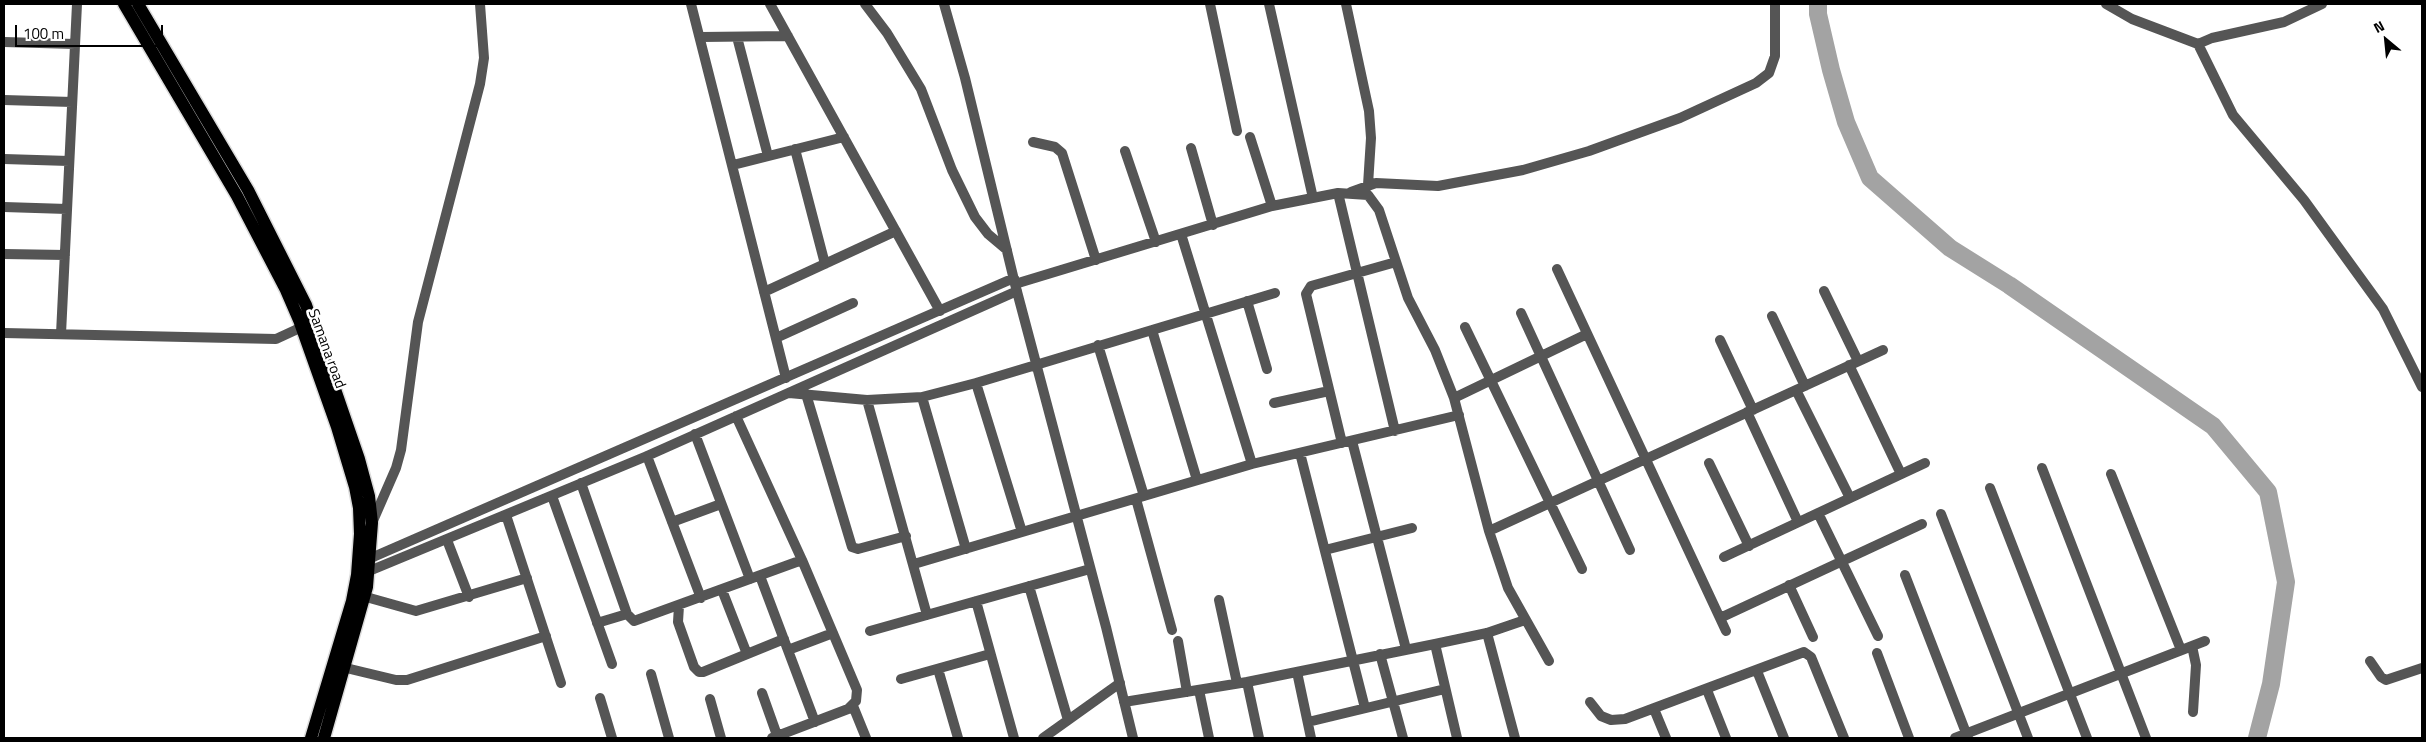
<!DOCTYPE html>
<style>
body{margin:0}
#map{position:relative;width:2426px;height:742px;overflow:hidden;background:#fff;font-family:"Titillium Web",sans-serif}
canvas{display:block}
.frame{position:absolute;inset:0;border:5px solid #000;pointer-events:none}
.north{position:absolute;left:2361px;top:15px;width:50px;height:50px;-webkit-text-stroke:4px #fff;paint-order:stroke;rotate:332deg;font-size:14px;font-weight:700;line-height:20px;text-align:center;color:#000}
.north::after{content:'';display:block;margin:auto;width:18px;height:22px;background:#000;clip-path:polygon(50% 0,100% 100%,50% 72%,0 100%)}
.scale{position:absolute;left:15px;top:25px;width:148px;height:22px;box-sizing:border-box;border:2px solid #000;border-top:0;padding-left:6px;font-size:15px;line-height:18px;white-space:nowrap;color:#000;-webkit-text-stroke:4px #fff;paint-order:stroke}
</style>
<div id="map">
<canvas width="2426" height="742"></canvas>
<div class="frame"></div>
<div class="north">N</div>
<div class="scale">100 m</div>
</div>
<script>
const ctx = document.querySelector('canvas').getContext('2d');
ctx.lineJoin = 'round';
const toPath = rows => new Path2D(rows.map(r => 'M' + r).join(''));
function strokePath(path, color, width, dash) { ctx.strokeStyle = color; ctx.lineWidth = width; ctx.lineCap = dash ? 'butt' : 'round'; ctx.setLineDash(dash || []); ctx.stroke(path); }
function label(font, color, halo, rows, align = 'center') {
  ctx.font = font + ' "Titillium Web",sans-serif'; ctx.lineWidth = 5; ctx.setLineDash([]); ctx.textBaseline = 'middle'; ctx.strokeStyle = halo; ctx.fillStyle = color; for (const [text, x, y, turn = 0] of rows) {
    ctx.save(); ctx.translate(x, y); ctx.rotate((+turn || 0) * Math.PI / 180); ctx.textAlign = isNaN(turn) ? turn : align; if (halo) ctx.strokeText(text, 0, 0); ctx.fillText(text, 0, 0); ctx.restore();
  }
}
strokePath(toPath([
 [1818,4,1818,14,1831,70,1846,122,1870,178,1950,248,2009,285,2213,426,2268,492,2286,582,2271,684,2257,738]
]), '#a3a3a3', 18);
const primary = toPath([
 [124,4,237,196,286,290,299,320,337,427,355,487,359,508,360,534,357,575,352,601,311,738],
 [138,4,248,190,306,305,359,459,369,496,372,523,367,587,324,738]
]);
strokePath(primary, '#dbdbdb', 15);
strokePath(toPath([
 [691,4,786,378],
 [770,4,940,311],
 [865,4,887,33,921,89,952,170,975,217,988,234,1007,250],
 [944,4,965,78,1015,284,1106,627,1133,738],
 [1210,4,1237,131],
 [1269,4,1313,198],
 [1346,4,1369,111,1371,138,1368,185],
 [2106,4,2132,19,2198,44,2233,115,2304,200,2383,309,2422,387],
 [702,37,788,36],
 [737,37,768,156],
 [4,42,75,44],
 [2198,44,2212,38,2284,22,2322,4],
 [4,100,72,102],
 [1250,137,1272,206],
 [1033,142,1055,147,1062,153,1096,260],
 [1191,148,1213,225],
 [795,149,825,264],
 [1125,151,1156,242],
 [4,159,69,161],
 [733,165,844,137],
 [1351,192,1376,183,1438,186,1523,170,1589,151,1680,118,1756,83,1769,73,1775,56,1775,4],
 [1338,193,1395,431],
 [4,207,67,209],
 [1181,234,1252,464],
 [4,254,65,255],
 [1557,269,1726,631],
 [1015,284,1272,206,1338,193,1368,195,1379,210,1408,298,1435,350,1454,398,1489,531,1508,588,1549,661],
 [1824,291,1858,361],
 [764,292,896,231],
 [1247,301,1267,369],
 [1521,313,1630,550],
 [1772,316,1805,386],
 [1465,327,1582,569],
 [1152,330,1197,480],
 [4,333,276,339,302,327],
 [61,334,77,4],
 [776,338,853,303],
 [1720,340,1753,410],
 [1098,345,1144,496],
 [1849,365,1901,474],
 [976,383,1022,532],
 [1796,390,1850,498],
 [789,393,867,400,922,397,976,383,1275,293],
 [806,394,852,547,858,549,906,536],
 [922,397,966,549],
 [1454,398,1587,334],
 [867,400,927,615],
 [1274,403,1329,391],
 [1747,412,1798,522],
 [736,416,802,560,857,690,856,701,848,709,772,738],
 [695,434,750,579],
 [1352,441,1406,649],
 [1342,443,1306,294,1311,286,1396,262],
 [1300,453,1365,708],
 [647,456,701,598],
 [1709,463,1749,546],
 [2042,468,2146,738],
 [2111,474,2181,650],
 [581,483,627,614,634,621,802,560],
 [1990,488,2087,738],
 [552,496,612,664],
 [1136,499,1172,630],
 [1818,513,1878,636],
 [1941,514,2028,738],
 [506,515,561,683],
 [672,522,721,504],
 [372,523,396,468,401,450,418,322,480,84,484,58,480,4],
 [1489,531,1883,350],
 [447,540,469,597],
 [1325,550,1412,528],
 [1724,557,1925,463],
 [364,561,1014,278],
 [914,564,1252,464,1459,415],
 [362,574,647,456,1017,291],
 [1905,575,1968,738],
 [760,576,815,722],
 [1789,585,1813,637],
 [1029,586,1068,720],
 [722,590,747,654],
 [359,595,416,611,527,578],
 [1219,600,1237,683],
 [976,601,1014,738],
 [679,606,678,622,694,667,699,672,703,672,784,639],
 [1720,618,1922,524],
 [597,623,627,614],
 [870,631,1090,569],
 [1487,633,1515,738],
 [1178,641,1187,692],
 [1435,644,1457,738],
 [2192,646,2196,665,2193,712],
 [788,650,833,633],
 [1877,653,1909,738],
 [1380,654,1403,738],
 [2370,661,2381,677,2386,680,2422,668],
 [346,668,396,680,407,680,546,636],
 [938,669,958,738],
 [1757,671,1784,738],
 [1297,672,1311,738],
 [651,674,669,738],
 [901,679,990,654],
 [1247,682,1259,738],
 [1199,690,1209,738],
 [1707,690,1726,738],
 [762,693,778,738],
 [600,698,612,738],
 [710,699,721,738],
 [1124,702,1247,682,1435,644,1487,633,1525,620],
 [1590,702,1601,716,1611,720,1625,719,1804,652,1811,657,1844,738],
 [853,706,866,738],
 [1654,709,1666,738],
 [1308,722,1445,689],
 [1043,738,1120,683],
 [1955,738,2205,641]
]), '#555', 10);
strokePath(primary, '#000', 12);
label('15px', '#000', '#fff', [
 ["Samana road",326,349,70]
]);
</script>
